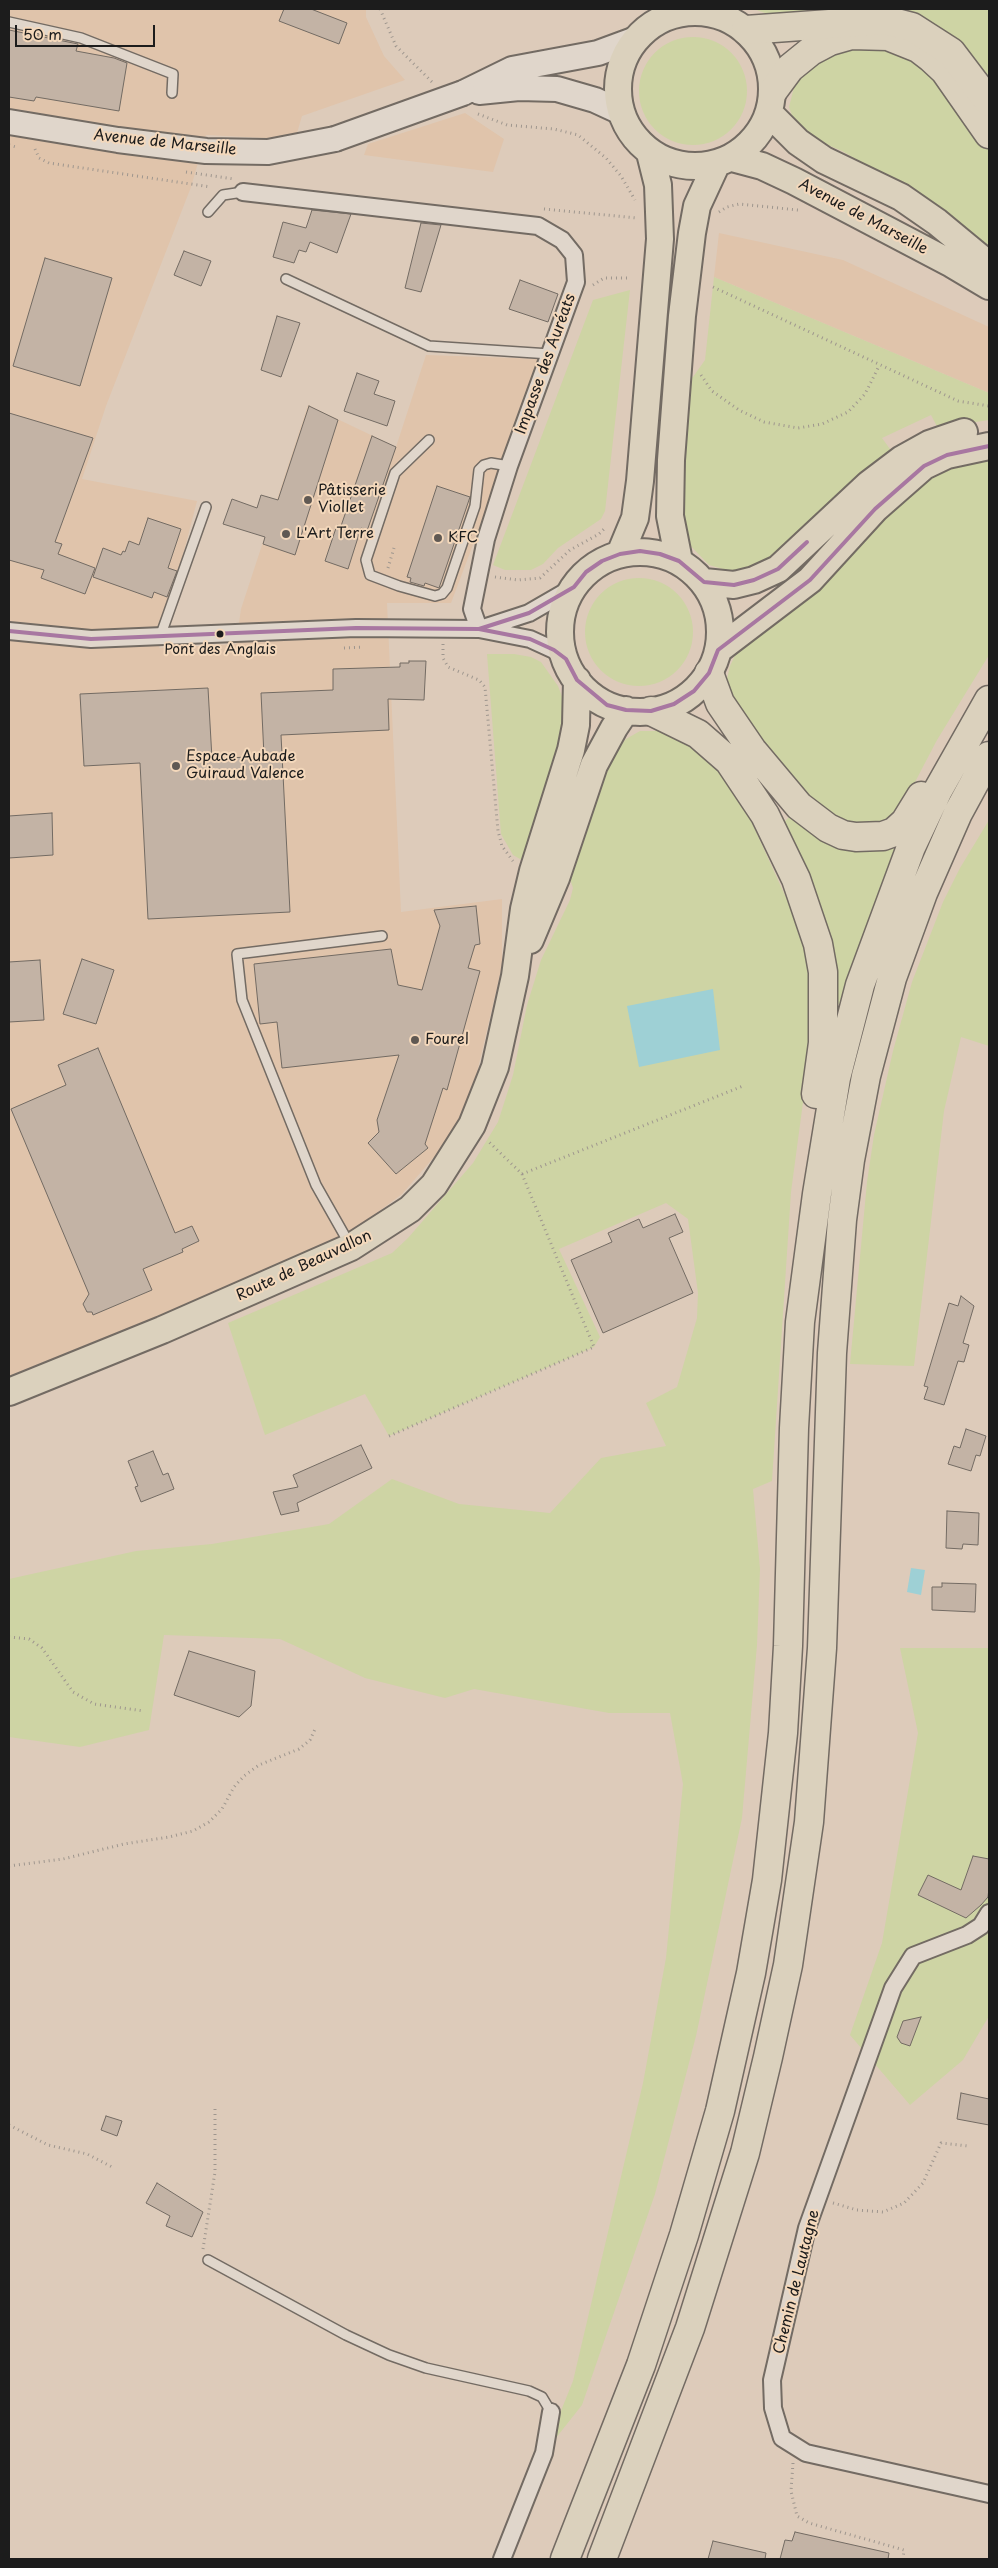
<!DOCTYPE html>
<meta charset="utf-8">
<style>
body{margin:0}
#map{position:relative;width:998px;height:2568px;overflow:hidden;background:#ddcbba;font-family:"Playpen Sans",sans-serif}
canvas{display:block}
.frame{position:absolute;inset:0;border:10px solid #1c1c1c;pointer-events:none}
.scale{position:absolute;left:15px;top:25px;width:140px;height:22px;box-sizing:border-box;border:2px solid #1c1c1c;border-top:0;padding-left:6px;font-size:15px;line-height:18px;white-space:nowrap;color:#1c1c1c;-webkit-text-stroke:4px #f4d8bb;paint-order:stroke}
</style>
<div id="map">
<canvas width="998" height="2568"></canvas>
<div class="frame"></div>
<div class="scale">50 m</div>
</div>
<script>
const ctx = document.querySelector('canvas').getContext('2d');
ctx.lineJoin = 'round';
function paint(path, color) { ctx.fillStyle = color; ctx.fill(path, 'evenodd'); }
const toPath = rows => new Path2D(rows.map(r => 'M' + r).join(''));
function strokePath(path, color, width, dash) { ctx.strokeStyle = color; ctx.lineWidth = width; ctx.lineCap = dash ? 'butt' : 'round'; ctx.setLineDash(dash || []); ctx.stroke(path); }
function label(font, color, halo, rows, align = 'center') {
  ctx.font = font + ' "Playpen Sans",sans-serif'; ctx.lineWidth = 4; ctx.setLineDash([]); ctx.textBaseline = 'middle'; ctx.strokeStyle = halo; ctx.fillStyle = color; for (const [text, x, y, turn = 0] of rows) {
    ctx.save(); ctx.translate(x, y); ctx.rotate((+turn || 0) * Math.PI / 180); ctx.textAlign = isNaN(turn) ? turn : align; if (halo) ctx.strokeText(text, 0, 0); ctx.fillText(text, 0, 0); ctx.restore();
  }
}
paint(toPath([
 [9,9,366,9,366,17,384,56,405,80,302,116,297,133,267,138,206,135,191,187,106,406,82,479,197,501,159,648,236,644,241,609,308,405,396,447,426,355,543,359,451,603,387,603,401,912,502,899,502,966,475,1081,460,1118,441,1149,402,1194,334,1245,9,1376],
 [465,113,504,139,493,172,364,155,368,144],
 [719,233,843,260,989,327,989,393,714,277]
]), '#e0c4ab');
paint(toPath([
 [754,9,863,9,773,16],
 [886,9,989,9,989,87],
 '639 91a54 54 0 1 1 108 0a54 54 0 1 1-108 0Z',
 [853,45,891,46,938,73,989,146,989,257,880,173,842,151,811,138,795,124,789,107,796,79,807,67],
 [714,277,989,393,989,420,969,423,940,432,931,415,882,438,895,456,771,557,752,568,737,573,709,565,683,538,686,378,693,377,705,360],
 [630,290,605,511,601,519,558,548,543,564,531,570,505,570,493,565,593,300],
 [989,453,989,655,937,740,902,807,888,821,852,827,835,819,810,798,751,729,732,702,726,683,730,666,737,651,916,478],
 '585 632a54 54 0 1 1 108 0a54 54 0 1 1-108 0Z',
 [487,654,514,654,531,657,541,662,558,686,566,707,566,723,527,863,513,855,501,834],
 [640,731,661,731,685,741,720,766,747,812,804,937,815,983,812,1035,791,1192,772,1481,753,1489,760,1569,757,1645,742,1818,696,2036,655,2194,582,2405,544,2453,573,2381,643,2083,666,1958,683,1784,670,1713,609,1713,474,1689,445,1698,365,1678,280,1639,164,1635,149,1730,80,1747,9,1737,9,1579,136,1551,212,1544,329,1524,392,1479,459,1504,550,1513,601,1458,666,1446,646,1403,677,1387,697,1318,698,1293,688,1219,666,1203,559,1249,600,1337,594,1347,389,1436,365,1394,265,1435,228,1323,392,1253,408,1238,473,1163,498,1122,513,1075,527,1005,541,960,570,900,573,888,568,873,614,754,626,739],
 [792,814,807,829,823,839,891,842,897,848,842,1005,832,1003,780,826],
 [989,820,989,1046,961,1037,944,1111,914,1366,850,1364,867,1182,874,1135,893,1051,912,982,943,902,960,868],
 [900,1648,989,1648,989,2016,963,2060,910,2105,850,2035,882,1943,918,1733]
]), '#ced4a4');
paint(toPath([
 [713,989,720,1050,639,1067,627,1006],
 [911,1568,925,1570,921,1595,907,1592]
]), '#9ed0d5');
const building = toPath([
 [284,9,311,9,347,23,339,44,279,21,284,9],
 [9,30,78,44,76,51,114,58,127,63,119,111,36,97,34,101,9,97,9,30],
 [312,210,351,214,337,253,310,242,306,252,299,250,294,263,273,257,283,222,306,228,312,210],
 [421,223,441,225,421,292,405,288,421,223],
 [184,251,211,261,201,286,174,275,184,251],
 [45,258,112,278,80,386,13,366,45,258],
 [520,280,558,294,548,322,509,309,520,280],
 [277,316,300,323,281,377,261,370,277,316],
 [357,373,379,381,374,394,395,401,387,426,344,411,357,373],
 [309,406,338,420,295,555,263,544,265,537,223,524,232,499,257,508,261,495,278,500,309,406],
 [9,413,93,438,55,542,62,544,58,554,95,568,85,594,41,578,44,570,9,560,9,413],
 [372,436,396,447,367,531,361,528,348,569,325,561,337,525,341,526,372,436],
 [437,486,470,497,439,588,425,583,424,586,410,582,411,578,407,577,437,486],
 [148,518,181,529,168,568,177,571,167,597,154,592,152,598,93,577,103,548,121,555,123,551,125,552,129,541,139,545,148,518],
 [409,661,426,661,424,700,388,699,389,730,281,735,290,912,148,919,140,763,84,766,80,694,208,688,212,759,264,756,261,693,333,690,333,669,400,667,400,663,409,663,409,661],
 [52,813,53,855,9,858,9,816,52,813],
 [476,906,480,944,475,945,468,968,480,971,447,1090,443,1088,425,1144,428,1148,396,1174,368,1143,379,1132,377,1120,399,1055,282,1068,277,1022,260,1024,254,964,391,949,398,985,422,990,440,926,434,910,476,906],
 [82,959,114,970,96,1024,63,1014,82,959],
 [40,960,44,1020,9,1022,9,962,40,960],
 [98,1048,175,1233,192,1226,199,1241,182,1249,183,1252,143,1269,152,1290,93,1315,92,1312,87,1312,83,1304,89,1294,11,1109,66,1085,58,1065,98,1048],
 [675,1214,683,1232,669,1238,693,1293,603,1333,571,1260,612,1242,608,1233,639,1219,643,1228,675,1214],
 [961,1296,974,1306,963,1343,969,1345,964,1362,958,1361,944,1405,924,1399,928,1387,924,1386,949,1303,958,1306,961,1296],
 [966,1429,986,1436,980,1456,976,1455,971,1471,948,1464,954,1446,960,1448,966,1429],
 [361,1445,372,1468,297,1503,299,1511,281,1515,273,1492,298,1487,293,1475,361,1445],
 [153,1451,163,1475,168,1473,174,1489,141,1502,135,1487,138,1486,128,1461,153,1451],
 [947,1511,979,1513,978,1545,963,1544,962,1549,946,1548,947,1511],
 [942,1583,976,1584,975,1612,932,1610,932,1587,942,1587,942,1583],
 [189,1651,255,1671,251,1706,239,1717,174,1695,189,1651],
 [973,1856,989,1859,989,1888,988,1897,981,1905,966,1918,918,1895,928,1875,961,1890,973,1856],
 [921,2017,910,2046,901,2043,897,2037,903,2021,921,2017],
 [961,2093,989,2099,989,2125,957,2119,961,2093],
 [106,2116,122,2121,117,2136,101,2130,106,2116],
 [157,2183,203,2212,192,2237,166,2226,170,2216,146,2203,157,2183],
 [795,2532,889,2553,888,2559,780,2559,785,2540,792,2541,795,2532],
 [713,2541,766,2553,765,2559,708,2559,713,2541]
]);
paint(building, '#c3b3a5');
strokePath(building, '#736b63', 1);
const service = toPath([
 [9,22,81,38,173,74,172,93],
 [208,212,223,195,243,192],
 [286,279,429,346,550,354],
 [429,440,395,473,366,560,370,575,399,586,435,596,442,594,447,588,475,506,479,470,484,465,491,463,509,466],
 [160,637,206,507],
 [350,1245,316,1185,242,1000,237,954,382,936],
 [208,2260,346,2335,389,2355,426,2368,529,2391,542,2397,551,2412]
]);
const minor = toPath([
 [243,192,538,226,562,240,574,255,576,282,509,466,486,539,472,609,479,629],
 [483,628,529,613,574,587],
 [9,631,91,639,356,628,479,629,530,639,554,650,566,659],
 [989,1913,981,1926,967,1935,913,1956,893,1988,807,2228,772,2380,773,2408,782,2438,806,2453,989,2494],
 [502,2559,544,2453,551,2412]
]);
const secondary = toPath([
 [479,92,519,88,557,89,595,100,621,112],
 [463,93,512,69,598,53,636,39],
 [9,122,118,140,206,151,268,152,335,139]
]);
const primary = toPath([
 '618 89a77 77 0 1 1 154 0a77 77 0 1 1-154 0Z',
 [769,113,798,142,824,160,901,197,937,222,989,265],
 [732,158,762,166,794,181,952,264,989,286],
 '560 632a80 80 0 1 1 160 0a80 80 0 1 1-160 0Z',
 [620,554,635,518,640,481,660,239,658,185,650,153],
 [679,561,670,516,671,460,682,316,692,233,697,206,716,165],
 [704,582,734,585,754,580,778,569,869,484,902,459,929,444,964,432],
 [718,650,810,580,875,509,924,466,947,455,989,446],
 [530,940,556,878,594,765,614,728,626,710],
 [9,1392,162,1330,351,1247,410,1209,434,1185,472,1125,495,1067,515,976,524,909,533,871,571,750,576,725,577,680]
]);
const trunk = toPath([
 [773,91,790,68,811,51,830,41,851,35,888,36,918,48,931,58,945,71,989,134],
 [709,673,720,703,752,750,799,806,828,828,843,835,856,837,883,836,894,832,905,822,921,796],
 [651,711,698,734,729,761,765,815,796,879,818,944,823,972,823,1043,816,1094],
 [565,2559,641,2365,684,2235,720,2111,751,1973,767,1880,783,1733,788,1646,794,1428,800,1322,817,1194,836,1078,860,985,911,847,938,790,989,700],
 [602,2559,690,2328,745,2153,768,2057,788,1965,809,1822,822,1648,832,1353,842,1220,850,1160,866,1076,892,978,923,893,958,813,989,756]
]);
const motorway = toPath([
 [746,30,885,20,912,27,951,52,989,102]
]);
strokePath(service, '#736b63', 12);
strokePath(minor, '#736b63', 20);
strokePath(secondary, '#736b63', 28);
strokePath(primary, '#736b63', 30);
strokePath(trunk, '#736b63', 31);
strokePath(motorway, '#736b63', 31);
strokePath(toPath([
 [380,9,396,46,432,82],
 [478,114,507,125,554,129,578,135,606,158,621,176,635,200],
 [9,145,16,147],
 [35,149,39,158,49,163,211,187],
 [186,172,234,179],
 [544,209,637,218],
 [719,212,727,207,739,204,798,210],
 [593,285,604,278,629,278],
 [713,287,958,401,989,406],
 [701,375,712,391,739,410,764,422,798,428,822,424,848,412,865,394,879,366],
 [388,568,394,548],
 [495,577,518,580,540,578,570,550,599,534,606,527],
 [443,644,443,658,448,667,479,680,485,687,498,831,502,846,513,861],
 [344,648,363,647],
 [522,1174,743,1086],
 [389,1436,594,1347,522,1174,487,1140],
 [9,1637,29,1639,42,1648,73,1692,94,1704,144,1711],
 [9,1866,63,1859,124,1844,169,1837,193,1831,209,1822,222,1809,234,1787,244,1776,259,1765,299,1749,310,1740,316,1727],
 [9,2125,48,2145,87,2154,114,2168],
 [833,2203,857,2210,883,2212,904,2203,923,2183,941,2143,968,2146],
 [203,2249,215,2172,215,2109],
 [793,2463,791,2491,797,2516,809,2523,904,2550,903,2559]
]), '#9e968e', 3, [1, 4]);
strokePath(service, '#e0d6cb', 9);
strokePath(minor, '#e0d6cb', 16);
strokePath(secondary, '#e0d6cb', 24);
strokePath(primary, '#dbd1bd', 26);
strokePath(trunk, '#dbd1bd', 28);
strokePath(motorway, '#dbd1bd', 28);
const secondaryBridge = toPath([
 [335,139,463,93]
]);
strokePath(secondaryBridge, '#736b63', 28, []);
strokePath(secondaryBridge, '#e0d6cb', 24);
strokePath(toPath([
 [471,629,479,629,529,613,574,587,586,572,602,561,620,554,640,551,660,554,679,561,704,582,734,585,754,580,778,569,807,542],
 [9,631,91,639,356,628,479,629,530,639,554,650,566,659,577,680,607,705,626,710,651,711,674,704,694,691,709,673,718,650,810,580,875,509,924,466,947,455,989,446]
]), '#a877a1', 4);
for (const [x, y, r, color] of [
 [308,500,5,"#605953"],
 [286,534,5,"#605953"],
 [438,538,5,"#605953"],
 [220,634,4.5,"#1c1c1c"],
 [176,766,5,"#605953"],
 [415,1040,5,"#605953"]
]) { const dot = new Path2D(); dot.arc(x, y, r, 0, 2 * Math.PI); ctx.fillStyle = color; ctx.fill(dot); strokePath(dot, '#f4d8bb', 2); }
label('14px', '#1c1c1c', '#f4d8bb', [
 ["Pont des Anglais",220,650]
]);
label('15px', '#1c1c1c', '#f4d8bb', [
 ["Avenue de Marseille",165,143,6],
 ["Avenue de Marseille",863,217,28],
 ["Impasse des Auréats",546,364,-70],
 ["Route de Beauvallon",304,1266,-25],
 ["Chemin de Lautagne",797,2282,-76]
]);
label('15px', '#1c1c1c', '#f4d8bb', [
 ["Pâtisserie",318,491],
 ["Viollet",318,508],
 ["L'Art Terre",296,534],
 ["KFC",448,538],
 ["Espace Aubade",186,757],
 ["Guiraud Valence",186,774],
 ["Fourel",425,1040]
], 'left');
</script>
